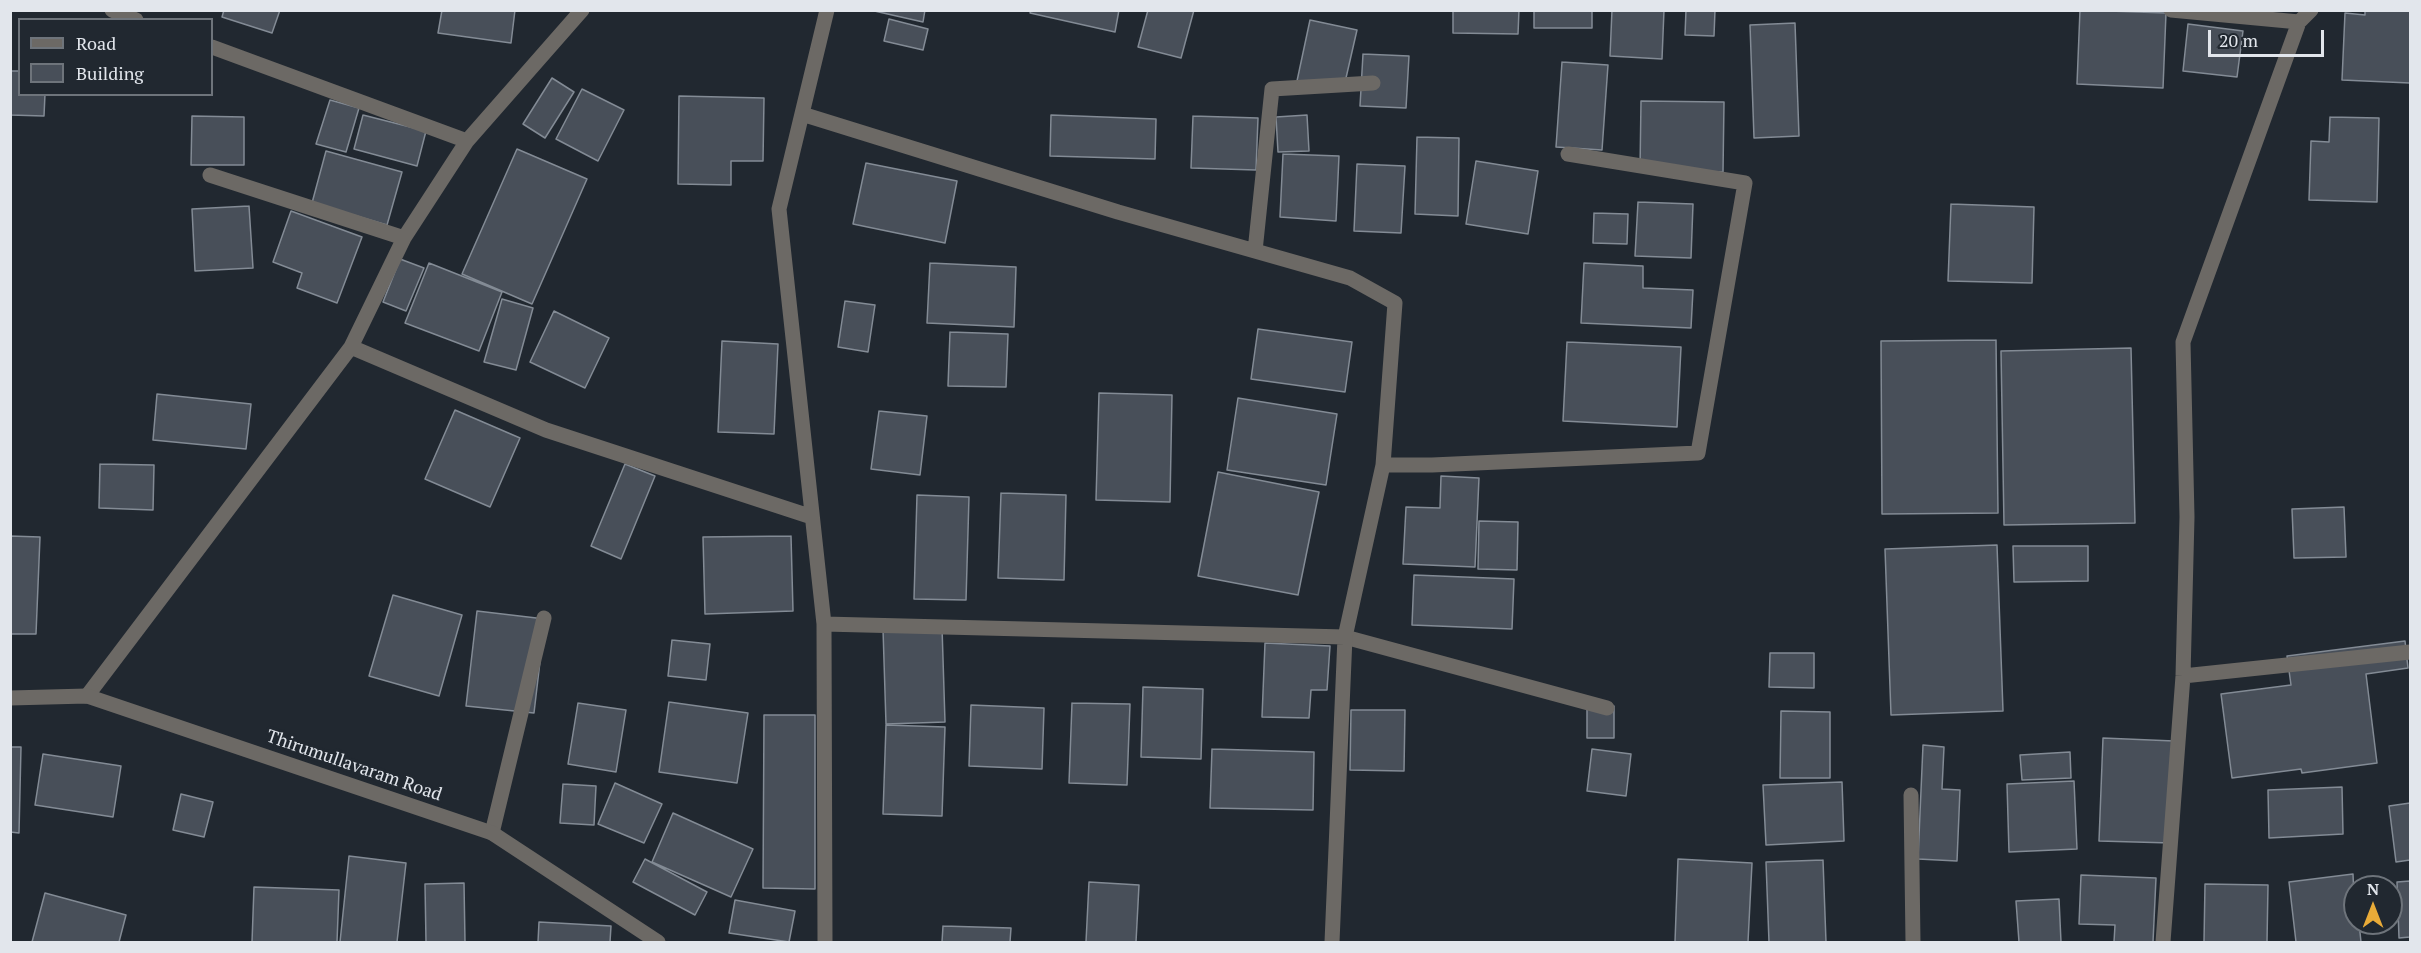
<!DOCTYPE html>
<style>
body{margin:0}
#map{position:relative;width:2421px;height:953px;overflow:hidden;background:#212830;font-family:"PT Serif",serif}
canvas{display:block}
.frame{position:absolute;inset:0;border:12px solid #e2e6ec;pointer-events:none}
.legend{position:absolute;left:18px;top:18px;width:195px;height:78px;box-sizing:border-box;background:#212830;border:2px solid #6e747b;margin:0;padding:8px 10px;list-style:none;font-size:18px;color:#e2e6ec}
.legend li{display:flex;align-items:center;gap:12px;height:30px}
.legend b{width:30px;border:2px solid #6e747b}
.north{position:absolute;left:2343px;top:875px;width:60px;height:60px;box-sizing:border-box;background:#212830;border:2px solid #6e747b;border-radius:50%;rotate:0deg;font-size:16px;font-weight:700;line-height:24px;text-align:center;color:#e2e6ec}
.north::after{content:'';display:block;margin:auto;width:21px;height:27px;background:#e9ab38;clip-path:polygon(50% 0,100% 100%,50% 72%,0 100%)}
.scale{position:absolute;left:2208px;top:30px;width:116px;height:27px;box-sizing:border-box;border:3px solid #e2e6ec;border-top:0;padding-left:8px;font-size:18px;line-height:21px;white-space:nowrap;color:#e2e6ec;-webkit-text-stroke:4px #212830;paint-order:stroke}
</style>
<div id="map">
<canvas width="2421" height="953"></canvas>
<div class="frame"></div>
<ul class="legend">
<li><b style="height:8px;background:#6c6965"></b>Road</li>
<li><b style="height:16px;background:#484f59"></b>Building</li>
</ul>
<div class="north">N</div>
<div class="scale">20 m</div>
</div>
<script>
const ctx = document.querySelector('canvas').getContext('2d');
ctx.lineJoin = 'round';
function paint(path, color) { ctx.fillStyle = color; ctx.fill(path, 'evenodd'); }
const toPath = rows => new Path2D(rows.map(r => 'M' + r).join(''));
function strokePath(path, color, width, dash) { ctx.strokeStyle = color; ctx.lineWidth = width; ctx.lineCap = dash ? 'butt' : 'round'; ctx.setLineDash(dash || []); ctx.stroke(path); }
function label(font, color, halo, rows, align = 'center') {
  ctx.font = font + ' "PT Serif",serif'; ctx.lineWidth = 6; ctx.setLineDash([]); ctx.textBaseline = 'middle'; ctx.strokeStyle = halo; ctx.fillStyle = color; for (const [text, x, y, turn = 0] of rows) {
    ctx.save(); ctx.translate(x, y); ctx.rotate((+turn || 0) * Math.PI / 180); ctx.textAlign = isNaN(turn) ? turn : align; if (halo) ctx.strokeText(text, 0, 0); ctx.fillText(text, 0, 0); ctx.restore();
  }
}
const building = toPath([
 [224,10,280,10,272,33,222,17,224,10],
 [442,10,515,10,511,43,438,33,442,10],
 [870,10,925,10,923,22,870,10],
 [1031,10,1119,10,1115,32,1030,13,1031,10],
 [1148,10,1194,10,1181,58,1138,47,1148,10],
 [1453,10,1519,10,1518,34,1453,33,1453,10],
 [1534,10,1592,10,1592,28,1534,28,1534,10],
 [1612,10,1664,10,1662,59,1610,56,1612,10],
 [1686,10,1715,10,1714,36,1685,35,1686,10],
 [2080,10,2166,13,2163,88,2077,84,2080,10],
 [2365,10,2410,10,2410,83,2342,80,2345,13,2365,15,2365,10],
 [889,19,928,29,923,50,884,41,889,19],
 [1310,20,1357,30,1343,91,1297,81,1310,20],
 [1795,23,1799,136,1754,138,1750,25,1795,23],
 [2188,24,2243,31,2237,77,2183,71,2188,24],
 [1363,54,1409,56,1406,108,1360,106,1363,54],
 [1562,62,1608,65,1602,150,1556,147,1562,62],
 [10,71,20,71,20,94,45,94,44,116,10,115,10,71],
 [552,78,574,92,545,138,523,124,552,78],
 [582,89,624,110,598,161,556,139,582,89],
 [679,96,764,98,763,161,731,161,731,185,678,184,679,96],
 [330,100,359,108,346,152,316,144,330,100],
 [1641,101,1724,102,1723,172,1640,170,1641,101],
 [363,115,426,131,417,166,354,149,363,115],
 [1051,115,1156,119,1155,159,1050,156,1051,115],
 [1307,115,1309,151,1278,152,1276,117,1307,115],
 [192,116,244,117,244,165,191,165,192,116],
 [1193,116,1258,118,1256,170,1191,168,1193,116],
 [2330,117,2379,118,2377,202,2309,200,2311,141,2329,142,2330,117],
 [1417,137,1459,138,1458,216,1415,214,1417,137],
 [517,149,587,179,532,304,462,274,517,149],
 [326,151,402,172,387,225,312,203,326,151],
 [1283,154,1339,156,1336,221,1280,217,1283,154],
 [1476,161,1538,171,1528,234,1466,224,1476,161],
 [866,163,957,181,945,243,853,224,866,163],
 [1357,164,1405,166,1401,233,1354,231,1357,164],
 [1638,202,1693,204,1691,258,1635,256,1638,202],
 [1951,204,2034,207,2032,283,1948,281,1951,204],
 [249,206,253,268,195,271,192,209,249,206],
 [291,211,362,237,337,303,297,288,302,273,273,262,291,211],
 [1594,213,1628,214,1627,244,1593,243,1594,213],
 [400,259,424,268,406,311,383,302,400,259],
 [429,263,502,292,479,351,405,323,429,263],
 [930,263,1016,267,1014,327,927,323,930,263],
 [1584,263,1643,266,1643,288,1693,290,1691,328,1581,323,1584,263],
 [502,299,533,308,516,370,484,362,502,299],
 [845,301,875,305,868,352,838,347,845,301],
 [554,311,609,338,585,388,530,362,554,311],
 [1258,329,1352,342,1345,392,1251,379,1258,329],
 [950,332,1008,334,1006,387,948,386,950,332],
 [1996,340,1998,513,1882,514,1881,341,1996,340],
 [722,341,778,344,774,434,718,432,722,341],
 [1567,342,1681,347,1677,427,1563,421,1567,342],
 [2131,348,2135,523,2004,525,2001,351,2131,348],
 [1099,393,1172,395,1170,502,1096,500,1099,393],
 [157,394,251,404,246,449,153,440,157,394],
 [1238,398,1337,414,1326,485,1227,470,1238,398],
 [455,410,520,438,490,507,425,479,455,410],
 [879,411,927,416,920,475,871,469,879,411],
 [100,464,154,465,153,510,99,508,100,464],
 [625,464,655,476,621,559,591,546,625,464],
 [1218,472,1319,492,1298,595,1198,576,1218,472],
 [1441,476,1479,478,1475,567,1403,564,1406,507,1440,508,1441,476],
 [1001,493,1066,495,1064,580,998,578,1001,493],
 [917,495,969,497,966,600,914,599,917,495],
 [2344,507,2346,557,2294,558,2292,509,2344,507],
 [1479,521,1518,522,1517,570,1478,569,1479,521],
 [10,536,40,537,36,634,10,634,10,536],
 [791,536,793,611,705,614,703,537,791,536],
 [1997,545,2003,711,1891,715,1885,549,1997,545],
 [2013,546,2088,546,2088,581,2014,582,2013,546],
 [1414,575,1514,579,1512,629,1412,625,1414,575],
 [393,595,462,615,439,696,369,676,393,595],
 [477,611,545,619,534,713,466,706,477,611],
 [942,627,945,722,886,724,883,629,942,627],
 [672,640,710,644,706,680,668,676,672,640],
 [2405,641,2408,668,2366,674,2377,763,2302,773,2301,769,2232,778,2221,694,2291,685,2287,656,2405,641],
 [1265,643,1330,646,1327,690,1311,690,1309,718,1262,717,1265,643],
 [1770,653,1814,653,1814,688,1769,687,1770,653],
 [1143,687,1203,689,1201,759,1141,757,1143,687],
 [669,702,748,713,737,783,659,772,669,702],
 [578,703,626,710,616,772,568,764,578,703],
 [1072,703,1130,704,1127,785,1069,783,1072,703],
 [971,705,1044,708,1042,769,969,766,971,705],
 [1587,706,1614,706,1614,738,1587,738,1587,706],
 [1351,710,1405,710,1404,771,1350,770,1351,710],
 [1781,711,1830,712,1830,778,1780,778,1781,711],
 [764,715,815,715,815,889,763,888,764,715],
 [886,725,945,727,942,816,883,814,886,725],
 [2103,738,2174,741,2171,843,2099,841,2103,738],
 [1923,745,1944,747,1942,789,1960,790,1957,861,1918,859,1923,745],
 [10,747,21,747,19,833,10,832,10,747],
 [1212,749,1314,752,1313,810,1210,808,1212,749],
 [1592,749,1631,754,1626,796,1587,791,1592,749],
 [2070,752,2071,778,2022,780,2020,755,2070,752],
 [43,754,121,766,113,817,35,805,43,754],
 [2074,781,2077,849,2009,852,2007,784,2074,781],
 [1842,782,1844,841,1766,845,1763,785,1842,782],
 [615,783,662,804,644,843,598,824,615,783],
 [563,784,596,786,594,825,560,823,563,784],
 [2342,787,2343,834,2269,838,2268,790,2342,787],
 [181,794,213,802,204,837,173,830,181,794],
 [2410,803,2410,860,2396,862,2389,806,2410,803],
 [673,813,753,849,731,897,652,862,673,813],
 [349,856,406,863,397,942,340,942,349,856],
 [645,859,707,892,695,915,633,882,645,859],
 [1678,859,1752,863,1748,942,1675,942,1678,859],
 [1823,860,1826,942,1769,942,1766,862,1823,860],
 [2353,874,2355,923,2359,923,2361,942,2296,942,2289,882,2353,874],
 [2081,875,2156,878,2153,942,2114,942,2115,925,2079,924,2081,875],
 [2410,881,2410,937,2399,938,2397,882,2410,881],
 [1089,882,1139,885,1136,942,1086,942,1089,882],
 [464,883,465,942,426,942,425,884,464,883],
 [2205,884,2268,885,2267,942,2204,942,2205,884],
 [254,887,339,890,337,942,252,942,254,887],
 [45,893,126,915,119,942,32,942,45,893],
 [2059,899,2061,942,2019,942,2016,901,2059,899],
 [735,900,795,911,789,942,729,933,735,900],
 [539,922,611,926,610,942,538,942,539,922],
 [943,926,1011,928,1010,942,942,942,943,926]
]);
paint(building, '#484f59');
strokePath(building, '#838b95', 1.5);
strokePath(toPath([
 [1345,637,1607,708]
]), '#6c6965', 15);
strokePath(toPath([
 [112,10,136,20],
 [2171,10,2299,22],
 [212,47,467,141],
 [802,114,1118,212,1350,278,1395,303,1383,465,1345,637],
 [210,175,404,238],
 [1255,251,1272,89,1373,83],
 [351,347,546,430,812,517],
 [1383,465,1432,465,1698,453,1745,183,1568,154],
 [824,624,1345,637,1332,942],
 [2183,676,2410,652],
 [87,696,351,347,404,238,467,141,582,10],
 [1911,795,1913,942],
 [492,833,544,618],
 [825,942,824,624,779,209,827,10],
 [2163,942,2183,676,2187,517,2183,342,2299,22,2311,10]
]), '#6c6965', 15);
strokePath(toPath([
 [10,698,87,696,492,833,658,942]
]), '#6c6965', 15);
label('18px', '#e2e6ec', '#212830', [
 ["Thirumullavaram Road",354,766,19]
]);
</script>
